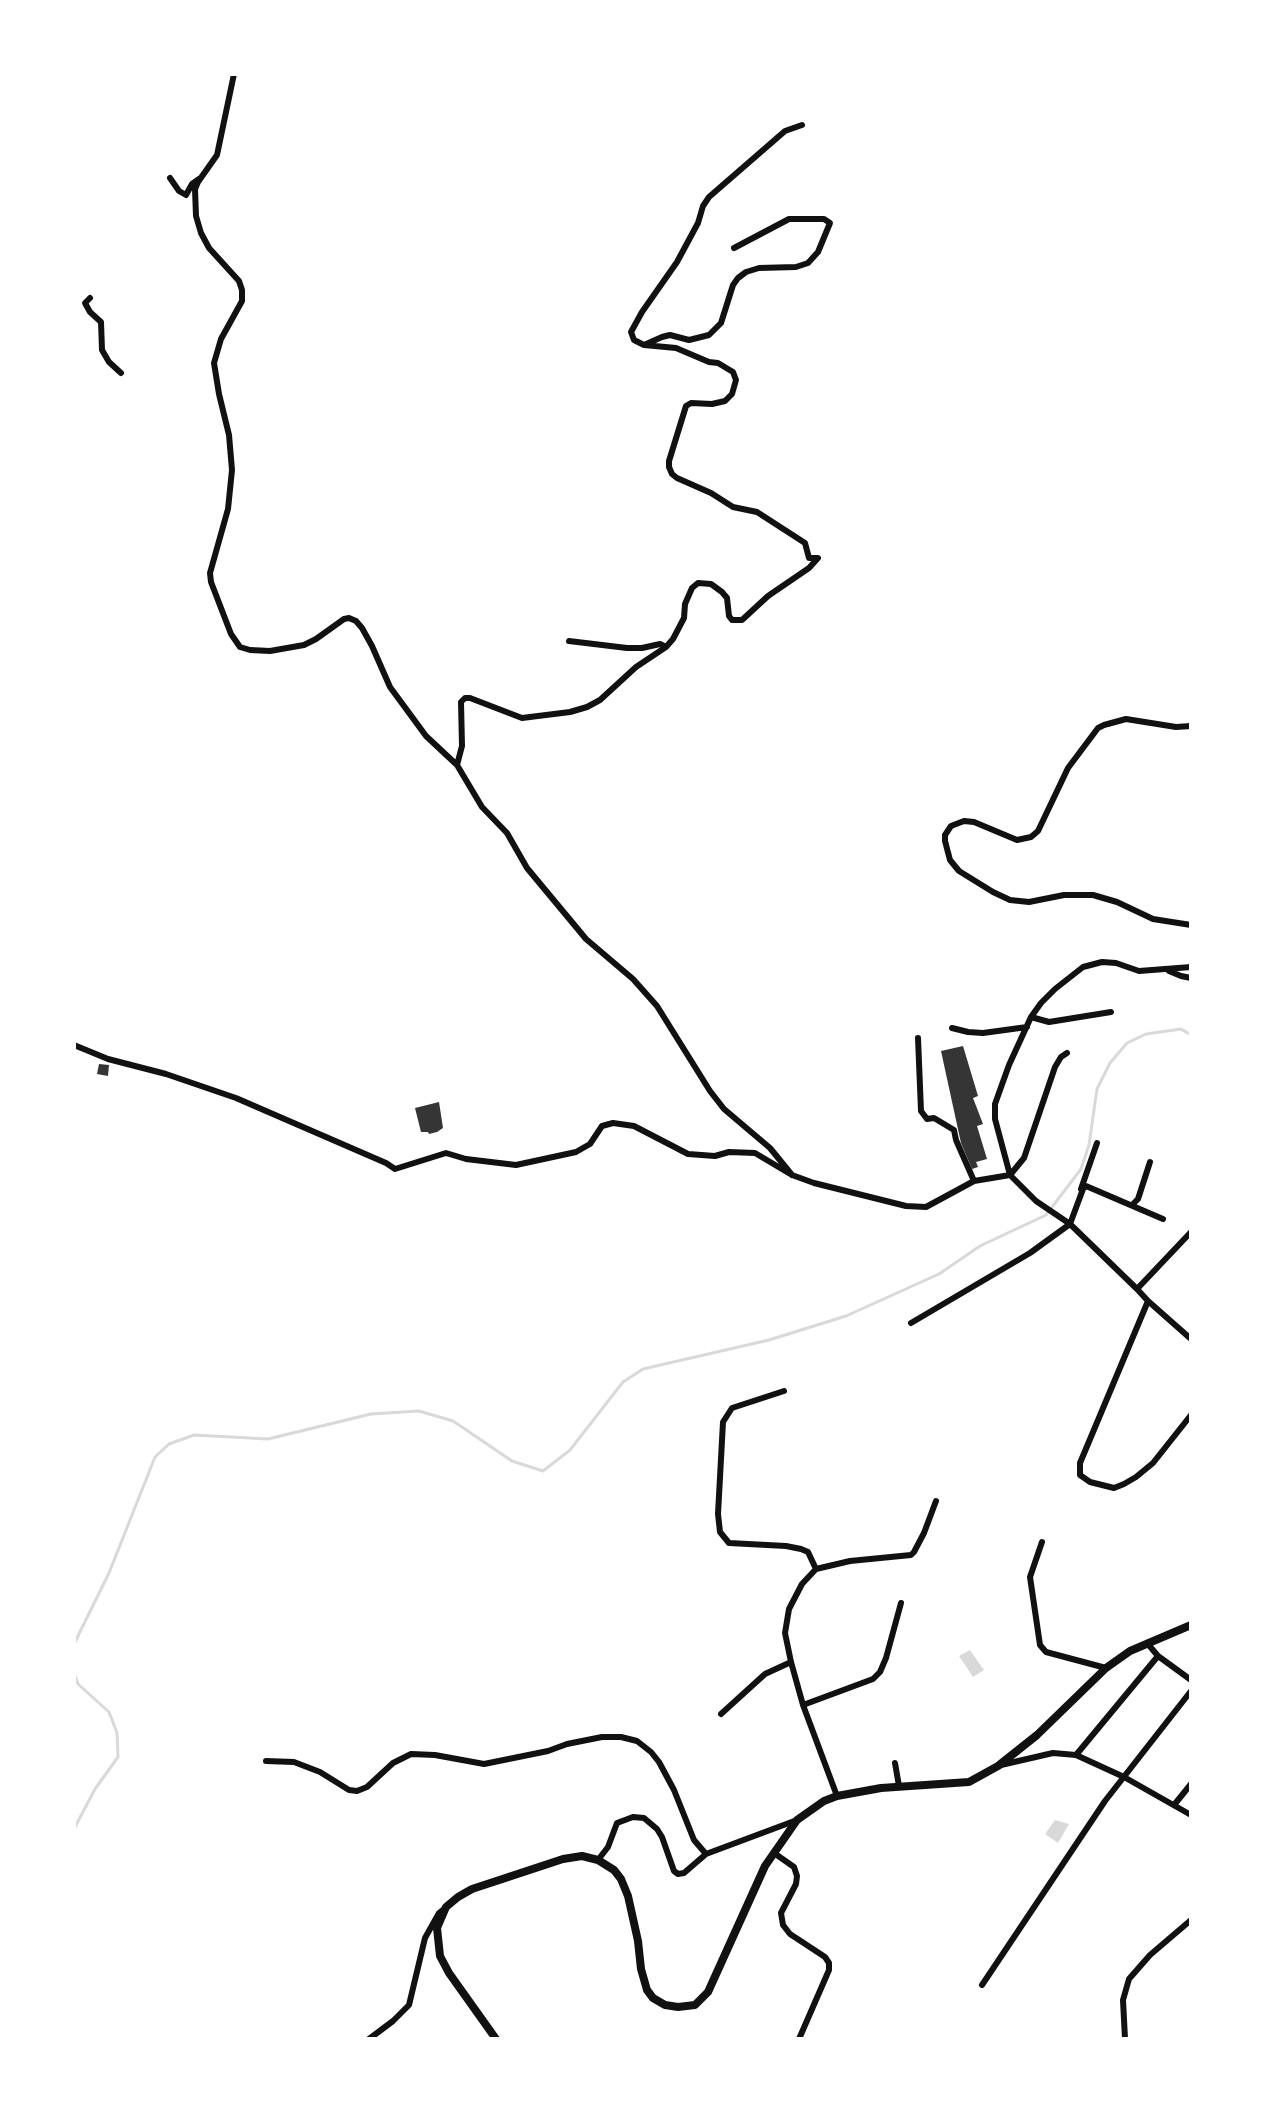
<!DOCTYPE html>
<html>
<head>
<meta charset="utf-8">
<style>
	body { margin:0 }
	#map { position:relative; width:1265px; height:2113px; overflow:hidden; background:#fff; font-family:"IBM Plex Sans",sans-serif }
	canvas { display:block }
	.frame { position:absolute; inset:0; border:76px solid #fff; pointer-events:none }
</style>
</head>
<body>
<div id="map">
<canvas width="1265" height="2113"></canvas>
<div class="frame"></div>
</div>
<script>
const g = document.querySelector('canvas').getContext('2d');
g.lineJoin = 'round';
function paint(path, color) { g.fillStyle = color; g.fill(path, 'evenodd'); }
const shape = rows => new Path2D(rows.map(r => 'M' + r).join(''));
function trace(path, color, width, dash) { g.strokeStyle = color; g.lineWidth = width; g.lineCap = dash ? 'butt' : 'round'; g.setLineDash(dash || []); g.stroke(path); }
const water = shape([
	[970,1650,984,1670,973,1677,959,1656],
	[1055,1820,1069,1824,1058,1843,1045,1834]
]);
const stream = shape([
	[74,1644,109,1573,155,1457,169,1444,194,1435,268,1439,371,1414,419,1411,453,1421,512,1461,543,1471,570,1450,623,1382,643,1369,769,1340,846,1316,939,1274,980,1246,1046,1215,1081,1169,1089,1145,1097,1089,1110,1063,1127,1043,1146,1034,1181,1029,1191,1035],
	[74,1673,78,1684,109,1712,117,1733,118,1757,95,1789,74,1829]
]);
const building = shape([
	[963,1046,978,1096,973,1098,983,1124,977,1126,987,1159,976,1162,978,1167,972,1169,961,1143,941,1051],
	[99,1064,109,1065,108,1076,97,1074],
	[439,1102,443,1128,437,1132,429,1134,428,1132,421,1132,415,1108]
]);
const minor = shape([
	[234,74,217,155,198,182,195,189,196,216,201,233,209,248,239,281,242,290,242,301,221,339,214,363,219,394,229,435,232,470,228,509,210,573,211,582,231,634,240,647,250,650,270,651,304,645,316,639,344,619,349,618,356,621,362,628,372,646,390,687,426,736,457,765,482,807,507,833,527,868,586,939,633,979,657,1006,710,1091,724,1109,770,1148,792,1175],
	[170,178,179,191,186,195,192,184,199,179],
	[90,298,85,303,90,312,101,322,102,350,109,362,121,373],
	[644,345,662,337,670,335,689,340,709,335,721,323,733,285,738,278,746,272,759,268,796,267,808,263,818,252,830,223,824,219,789,219,734,248],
	[569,641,627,648,642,648,660,644,666,647],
	[1191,726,1176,727,1126,719,1104,725,1098,728,1068,768,1038,831,1031,837,1017,840,974,822,964,821,951,826,945,835,945,841,950,860,959,871,993,892,1010,900,1029,902,1064,895,1093,895,1117,902,1153,919,1191,925],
	[457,765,462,746,461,702,465,698,470,698,522,718,570,712,587,707,600,700,636,667,666,647,673,639,684,618,685,604,692,588,698,583,711,584,722,592,727,598,729,616,732,620,742,620,768,596,809,568,818,558,809,558,805,543,757,512,733,507,711,493,677,478,672,474,669,467,669,461,686,406,691,403,712,404,725,401,732,394,736,380,733,372,718,363,709,362,676,348,644,345,634,340,631,332,642,312,677,262,698,223,703,206,709,197,785,131,802,125],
	[1191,967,1139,971,1116,963,1102,962,1083,967,1055,989,1041,1003,1031,1017,1009,1065,995,1104,995,1119,1010,1175,1036,1201,1070,1224,1137,1289,1148,1301,1191,1339],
	[1169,971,1181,976,1191,978],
	[1031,1017,1049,1022,1111,1012],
	[952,1028,968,1032,983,1033,1027,1027],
	[918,1038,921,1111,927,1119,934,1118,954,1130,956,1140,974,1181],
	[74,1045,108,1059,166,1074,236,1098,386,1163,395,1169,446,1153,466,1159,516,1165,576,1152,590,1144,602,1126,613,1123,634,1126,688,1154,715,1156,729,1152,755,1153,792,1175,814,1183,906,1206,926,1207,974,1181,1010,1175],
	[1010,1175,1024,1158,1055,1067,1061,1057,1067,1053],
	[1081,1189,1097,1143],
	[1132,1205,1138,1199,1150,1162],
	[1137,1289,1191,1232],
	[1148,1301,1080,1463,1080,1475,1090,1482,1114,1488,1124,1484,1136,1477,1153,1463,1191,1415],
	[911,1323,1030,1253,1070,1224,1083,1189,1086,1186,1163,1219],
	[784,1391,732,1408,723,1422,718,1514,720,1532,729,1543,786,1546,801,1549,808,1552,816,1569],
	[1042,1542,1030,1577,1040,1645,1046,1652,1106,1668],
	[816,1569,802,1584,789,1609,785,1633,791,1662,803,1705,837,1796],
	[816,1569,850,1561,911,1555,914,1552,924,1533,936,1501],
	[1147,1643,1158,1656,1191,1680],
	[803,1705,873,1679,880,1672,886,1658,901,1603],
	[721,1714,765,1674,791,1662],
	[1076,1755,1158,1656],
	[266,1761,294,1762,320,1772,349,1790,357,1791,367,1787,393,1763,411,1754,435,1755,484,1764,548,1751,567,1744,602,1737,621,1737,637,1741,651,1752,659,1762,674,1790,694,1840,706,1854],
	[895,1763,899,1786],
	[1001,1765,1053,1753,1076,1755,1124,1777,1191,1815],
	[1174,1805,1191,1784],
	[774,1853,794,1867,797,1876,796,1884,781,1913,783,1925,790,1934,825,1957,829,1963,829,1970,799,2039],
	[598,1860,608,1847,617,1823,633,1817,644,1818,657,1829,662,1837,674,1871,678,1874,684,1873,706,1854,797,1820],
	[982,1985,1105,1801,1191,1691],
	[369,2039,393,2021,409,2005,425,1938,439,1913,444,1909],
	[1125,2039,1123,2000,1129,1979,1150,1955,1191,1920]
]);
const secondary = shape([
	[496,2039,449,1973,440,1956,437,1928,446,1907,458,1897,472,1889,563,1859,582,1856,598,1860,614,1870,621,1879,628,1896,638,1941,641,1969,647,1990,653,1998,665,2005,678,2007,695,2005,708,1992,765,1866,797,1820,824,1801,837,1796,881,1788,969,1782,998,1766,1037,1735,1106,1668,1130,1651,1191,1625]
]);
paint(water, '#d9d9d9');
trace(stream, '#d9d9d9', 3);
paint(building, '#353535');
trace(minor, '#111', 6);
trace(secondary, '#111', 8);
</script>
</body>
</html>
